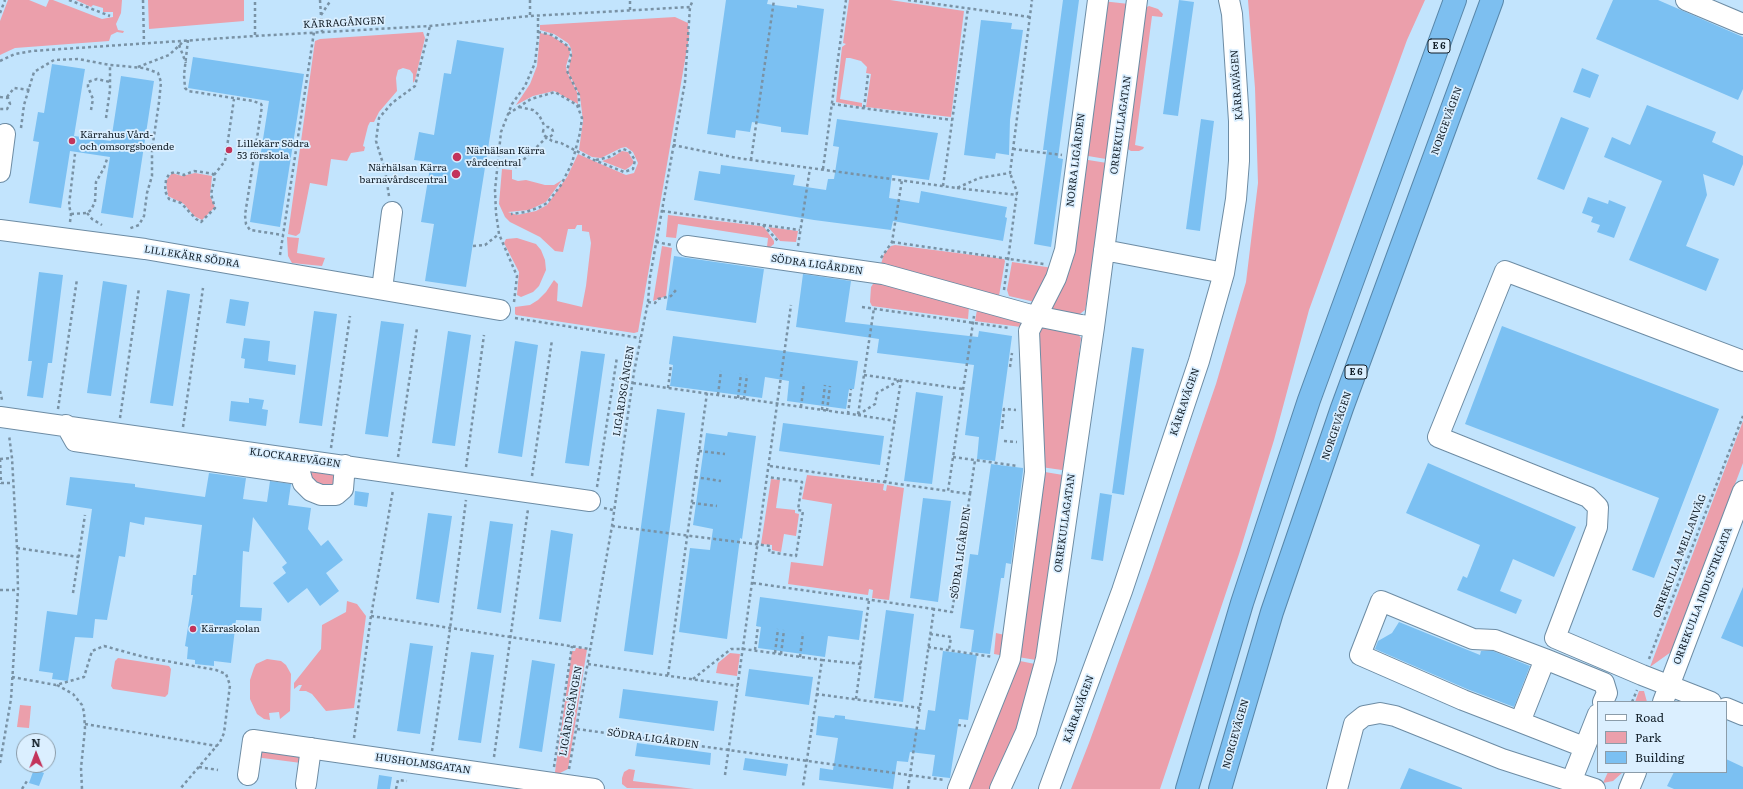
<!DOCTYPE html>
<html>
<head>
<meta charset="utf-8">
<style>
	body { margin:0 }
	#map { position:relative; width:1743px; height:789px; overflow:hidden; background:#c2e4fd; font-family:Literata,serif }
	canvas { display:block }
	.legend { position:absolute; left:1597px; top:701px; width:130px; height:72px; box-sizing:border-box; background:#dbefff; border:1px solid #8b9ca9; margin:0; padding:5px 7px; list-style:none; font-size:12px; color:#131f29 }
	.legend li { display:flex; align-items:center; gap:8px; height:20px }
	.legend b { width:20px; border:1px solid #8b9ca9 }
	.north { position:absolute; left:16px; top:733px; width:40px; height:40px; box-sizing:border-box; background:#dbefff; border:1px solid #8b9ca9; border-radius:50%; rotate:359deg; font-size:11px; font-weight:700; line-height:16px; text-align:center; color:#131f29 }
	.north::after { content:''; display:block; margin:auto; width:14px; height:18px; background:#c3345b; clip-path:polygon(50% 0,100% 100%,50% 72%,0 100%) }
</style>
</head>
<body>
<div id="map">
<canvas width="1743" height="789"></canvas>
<ul class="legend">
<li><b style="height:5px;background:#fff"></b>Road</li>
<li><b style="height:11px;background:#eb9fab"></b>Park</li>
<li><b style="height:11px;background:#7bc0f2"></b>Building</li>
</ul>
<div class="north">N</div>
</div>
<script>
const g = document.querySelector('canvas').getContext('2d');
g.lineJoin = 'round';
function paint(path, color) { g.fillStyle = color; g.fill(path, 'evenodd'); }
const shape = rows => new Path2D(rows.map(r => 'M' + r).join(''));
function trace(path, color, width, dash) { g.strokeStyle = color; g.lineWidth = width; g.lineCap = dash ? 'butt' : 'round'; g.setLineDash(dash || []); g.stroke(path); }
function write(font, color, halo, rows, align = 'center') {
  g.font = font + ' Literata,serif'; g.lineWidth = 3.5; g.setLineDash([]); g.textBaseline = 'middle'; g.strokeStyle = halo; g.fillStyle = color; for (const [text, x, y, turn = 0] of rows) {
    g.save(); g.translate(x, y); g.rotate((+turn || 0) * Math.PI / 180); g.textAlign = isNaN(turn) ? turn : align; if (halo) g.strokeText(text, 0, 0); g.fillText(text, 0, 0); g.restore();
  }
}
const green = shape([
	[8,0,29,0,46,7,49,0,53,0,102,19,113,17,113,12,103,12,103,8,93,5,91,7,76,0,122,0,121,13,116,24,118,30,124,31,123,33,117,32,111,35,109,41,15,48,0,55,0,21],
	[148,0,244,0,244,21,149,29],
	[849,0,890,0,964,11,951,117,866,107,871,74,866,73,867,67,861,61,850,58,846,58,840,99,862,103,862,107,836,102,842,47,846,44,843,43],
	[1248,0,1425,0,1407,40,1309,310,1274,440,1239,554,1160,789,1071,789,1089,743,1152,570,1216,384,1246,282,1258,183,1255,88],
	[1102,1,1129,4,1106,159,1082,155],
	[1149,6,1158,9,1163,14,1162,17,1152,16,1135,145,1144,147,1143,149,1139,151,1131,151,1126,148,1145,8],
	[675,17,688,23,689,37,638,332,634,333,516,315,515,314,515,307,530,305,538,300,546,292,554,280,558,284,557,301,582,307,586,286,591,243,589,232,582,231,582,225,577,225,575,229,568,229,563,252,555,251,540,237,510,222,505,217,499,204,502,169,512,170,512,179,518,181,526,180,545,185,554,185,562,180,546,202,529,210,508,212,517,215,536,211,547,205,567,177,578,154,626,175,634,173,638,163,633,152,626,147,621,148,601,158,592,157,579,150,583,121,580,96,568,72,572,54,571,48,568,43,554,34,540,30,540,25],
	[423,32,425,38,415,80,413,83,413,74,410,70,403,68,398,70,396,78,397,91,379,112,374,122,370,122,368,126,363,146,365,147,364,151,351,153,347,161,331,159,327,186,310,183,300,233,296,236,288,234,315,41,320,39],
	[540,33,550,35,569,47,570,53,566,66,567,72,577,92,578,104,554,91,533,96,516,105,530,84,537,66],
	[622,151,628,152,634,162,631,166,625,170,602,161,613,157],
	[1082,159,1107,163,1086,305,1085,310,1076,317,1050,312],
	[172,173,182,176,195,173,212,176,210,196,215,207,202,220,194,216,184,204,168,196,166,181],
	[668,215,760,226,764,227,774,241,774,244,769,248,767,247,768,238,678,224,676,238,666,237],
	[768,227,798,231,796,242,780,241],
	[287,237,299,238,297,253,325,258,322,266,292,263,288,256],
	[517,238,536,244,541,250,545,260,546,270,539,286,533,292,521,297,517,295,519,272,504,243,506,239],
	[895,245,1004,259,1005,261,999,296,881,264,884,254,891,246],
	[662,246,672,248,666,296,653,301],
	[1012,262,1053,268,1039,303,1009,296,1007,290],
	[875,281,969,307,968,319,872,306,870,302,871,287],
	[977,310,1024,322,1021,327,975,321],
	[1038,326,1078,334,1081,338,1068,444,1064,468,1062,470,1041,467],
	[1743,421,1743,463,1671,652,1650,667],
	[306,467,332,469,337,476,337,482,328,488,310,482],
	[1039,471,1063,475,1036,660,1012,656],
	[807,475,884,484,883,490,886,491,887,485,904,488,889,600,872,598,873,590,869,589,868,595,788,584,791,562,823,566,832,504,802,499],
	[771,479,780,480,776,508,795,510,795,513,799,514,796,536,784,534,781,552,772,550,772,545,761,544],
	[347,601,357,604,366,616,354,708,326,711,312,694,306,691,299,691,302,685,299,685,294,689,294,683,321,649,322,625,346,612],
	[996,633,1009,636,1005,656,994,654],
	[576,648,587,649,568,769,556,775,555,772,572,651,575,651],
	[730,653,740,654,737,676,716,673,718,663],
	[118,658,169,666,171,669,168,694,165,697,113,689,111,686,115,661],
	[267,659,281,661,286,665,291,674,290,711,280,719,279,712,269,713,270,720,264,719,257,714,250,699,250,680,254,668,256,664],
	[1015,660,1035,664,1024,706,1009,750,992,789,960,789],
	[1639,691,1644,691,1647,702,1635,702],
	[20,705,31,706,29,728,17,727],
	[256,750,295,754,300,759,301,763,255,757],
	[629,769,635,770,633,781,694,789,627,788,622,784,622,778,624,772],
	[1608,772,1623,772,1613,781,1603,783]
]);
const building = shape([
	[726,0,768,0,767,4,797,8,797,5,824,9,808,135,781,132,781,127,752,122,750,132,736,130,735,138,707,134],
	[1063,0,1079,0,1058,158,1063,159,1051,247,1034,244,1047,150,1043,150],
	[1179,0,1194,2,1178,116,1163,114],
	[1613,0,1658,0,1743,37,1743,89,1738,100,1596,39],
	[981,20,1012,23,1011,29,1023,30,1010,120,1009,155,996,153,995,159,964,155],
	[457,40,504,48,466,287,425,281,434,224,421,222,431,162,414,160,419,132,434,135,444,73,451,74],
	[193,57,304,74,280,227,250,222,269,101,188,88],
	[52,64,85,69,74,136,111,141,121,76,154,81,133,218,101,213,110,157,70,151,61,208,29,203,39,142,33,141,38,112,44,113],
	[1582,68,1599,75,1590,98,1573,92],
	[1647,105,1716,132,1712,142,1743,156,1743,164,1734,186,1703,174,1707,195,1686,246,1719,259,1706,291,1629,260,1662,181,1604,157,1612,137,1630,145],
	[1561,117,1589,128,1564,190,1537,179],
	[837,119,938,133,929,180,892,175,889,198,919,203,921,191,1007,207,1005,217,1007,218,1003,241,893,221,891,230,814,220,694,200,699,171,720,174,721,165,795,175,793,185,826,190,828,179,834,179,839,147,833,146],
	[1201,119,1214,121,1200,231,1186,229],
	[1588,197,1608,204,1609,200,1626,207,1614,238,1597,232,1600,225,1591,222,1593,217,1582,213],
	[674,256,764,269,756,323,666,310],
	[39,272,63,275,52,363,48,363,43,398,27,396,32,361,28,361],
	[803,274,851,281,845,322,978,337,979,331,1012,336,995,461,977,459,979,437,965,435,974,365,877,353,879,339,796,327],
	[103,281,127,285,111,396,87,393],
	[167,290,190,294,173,406,150,403],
	[230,299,249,302,245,326,226,323],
	[314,311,337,314,322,426,299,423],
	[381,321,404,324,388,437,365,434],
	[1502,326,1719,409,1654,578,1632,570,1659,498,1465,424],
	[448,331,471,335,455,446,432,443],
	[673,336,858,361,854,389,849,389,846,409,787,401,789,381,765,377,762,398,670,386,673,365,669,364],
	[244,338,270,341,268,361,296,365,295,375,244,368,245,359,241,358],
	[515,341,538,345,522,457,498,453],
	[1132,347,1144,349,1124,495,1112,493],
	[581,351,605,354,589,466,565,463],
	[916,392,943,396,932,484,904,481],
	[249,398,264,400,262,409,268,410,266,426,229,421,231,401,249,403],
	[657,409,685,413,653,655,624,651],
	[783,423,884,436,880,465,779,451],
	[728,432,756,436,742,539,740,538,727,639,679,632,690,548,710,550,713,529,693,525,706,433,727,436],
	[1428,463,1576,527,1554,577,1513,559,1500,591,1522,600,1516,614,1457,590,1463,576,1467,578,1480,545,1406,513],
	[991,464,1023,468,1023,471,1011,564,1006,563,1004,578,1001,578,990,654,971,652,974,630,960,628,970,554,978,555],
	[209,473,246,478,243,499,267,502,270,481,291,484,288,505,311,508,308,529,321,546,328,540,343,560,326,573,339,591,320,606,307,588,288,603,273,583,286,573,282,567,287,563,253,517,249,552,243,551,240,607,262,608,261,621,236,620,231,663,214,661,214,666,195,664,195,660,187,659,188,647,185,646,193,595,191,595,193,575,196,575,202,525,145,517,144,525,130,522,125,557,119,556,107,620,95,619,93,638,75,637,68,681,52,679,53,673,39,671,47,611,77,615,92,509,66,505,70,477,135,484,135,487,205,497],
	[355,491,369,493,367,507,354,505],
	[1100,493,1112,495,1103,561,1091,559],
	[923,498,951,501,938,602,910,598],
	[428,513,452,516,439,603,416,599],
	[490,521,513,524,501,613,477,609],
	[551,530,573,534,561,622,539,619],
	[1743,587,1743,647,1721,638],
	[760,597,863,611,859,640,828,636,825,657,758,648,761,627,756,626],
	[886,610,914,614,903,702,874,698],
	[1399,622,1480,655,1481,651,1493,651,1530,666,1514,707,1467,689,1375,649,1378,641,1392,633],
	[410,643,433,646,420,734,397,731],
	[943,651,977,655,968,720,959,719,950,778,932,776,935,755,910,752,908,762,897,761,893,789,819,780,820,768,833,770,838,738,816,735,818,716,834,718,835,715,845,716,845,719,925,730,928,710,935,711],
	[471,652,494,655,481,743,458,740],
	[532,660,555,664,542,752,519,748],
	[749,669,813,677,809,705,745,696],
	[623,689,718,701,714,731,619,718],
	[637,743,711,753,710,765,635,756],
	[745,758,788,764,786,776,743,770],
	[1726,759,1743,767,1743,789,1674,789,1667,786,1674,772,1726,772],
	[1409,768,1462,788,1462,789,1400,789],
	[34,769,44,773,39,786,29,783],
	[379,775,392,777,390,789,377,789]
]);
const path = shape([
	[69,0,110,16],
	[143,0,144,43],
	[320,0,322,32],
	[530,0,530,16],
	[908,0,1030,17],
	[630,10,630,0],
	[0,13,5,0],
	[321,15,331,0],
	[538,32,552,35,569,47,571,56,567,71,579,95,579,108],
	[255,35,255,0],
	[188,40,184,75,185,88,188,91,253,101,261,104,262,106,245,215,246,224,250,230,283,235],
	[179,45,186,63],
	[0,61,15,54,32,51,255,36,430,26,530,16,690,7],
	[138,67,169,55,184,41],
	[0,97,8,98,10,104,7,109,0,109],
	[7,97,14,88,30,90],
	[832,104,952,120],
	[519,107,533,110,539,115,545,127],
	[864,108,868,75],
	[91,110,93,99,88,87,88,82,97,79,110,82],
	[508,114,531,99,555,92,577,105,582,118,580,133,572,163,561,185,547,203,540,207,526,212,511,214],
	[106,118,110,90,110,65],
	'543 132a5 5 0 1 1 10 0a5 5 0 1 1-10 0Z',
	[21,128,24,105,34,72,54,60,78,59,110,65,144,68,158,73,161,82,159,102,152,150,152,176,147,193,144,216,139,225,128,229],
	[673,145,737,158,957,188,979,178,1010,173,1032,0],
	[1013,149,1062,155],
	[751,160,774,0],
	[497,163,516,167,547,137,552,141,561,143,594,160,624,172,633,169,635,160,629,151,623,149,609,157,596,160],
	[823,169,846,0],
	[194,171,208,173,213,174,215,177,211,194,215,208,201,222,196,219,181,203,169,199,165,191,166,180,169,174,175,172,184,175,194,171],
	[214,175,225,161,234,99],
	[943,186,968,8],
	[957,188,1017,195],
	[389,196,385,170,376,141,379,118,392,103,415,86,430,26],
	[662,211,800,230],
	[87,213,92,219,102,225],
	[71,214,87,213,91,210,95,202,96,182,104,168,107,159],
	[70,222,71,214,69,205,75,154],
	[763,225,779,242],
	[656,242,672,245],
	[892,242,1044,264],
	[473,246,485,245,499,234],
	[798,246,810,168],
	[280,255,314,32],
	[881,258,892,242,902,180],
	[1004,290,1017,192,1010,173],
	[514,302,517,276,499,234,496,213,495,190,501,132,512,104,525,86,535,63,538,38,538,16],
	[648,302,655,303,658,299,671,296,676,290],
	[862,307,1009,328],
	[515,318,640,338],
	[1010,367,1012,353],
	[864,375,963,389],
	[633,383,858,415,874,308],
	[668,388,671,365],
	[0,391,2,400],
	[718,395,721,371],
	[738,398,741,374],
	[744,399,747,375],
	[801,407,804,383],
	[58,409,77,279],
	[822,410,825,385],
	[827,411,830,386],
	[848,414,851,389],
	[858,415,875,404,877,393,900,380],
	[858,415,895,421],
	[120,418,139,288],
	[183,427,203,288],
	[1002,429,1004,409,1016,410],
	[1004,441,1017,442],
	[331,448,350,316],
	[699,451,725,454],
	[398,457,417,328],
	[953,457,1018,466],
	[0,459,1,483,13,483],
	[0,459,12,458],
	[770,466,948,491],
	[466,467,484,335],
	[532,476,552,340],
	[695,477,721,481],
	[885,483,901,380],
	[597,487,617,357],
	[970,494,975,460],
	[692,503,717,506],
	[604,508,613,510],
	[612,526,770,546,769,552,796,556,803,511,798,510,802,482,768,477],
	[17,548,79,557],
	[753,583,934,609],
	[0,590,18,590],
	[73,593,85,515],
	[371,616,590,649],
	[930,634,951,637,949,650],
	[928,647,993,657],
	[755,650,758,626],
	[775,653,778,629],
	[781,654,784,630],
	[800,657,803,633],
	[1649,659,1743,416],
	[822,660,861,664],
	[588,664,738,686],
	[668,675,707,393],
	[12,677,56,685,84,677,92,651,104,646,144,657,216,670,226,674,230,685,224,733,220,742,180,789],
	[693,679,731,649,744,649,822,660,803,786],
	[57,685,73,694,82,705,84,712,85,729,81,768,82,789],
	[816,694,920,708],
	[856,699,869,600],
	[1632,702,1637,690],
	[85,724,217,746],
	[958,725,966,726],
	[577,729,945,780],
	[354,738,371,616,393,490],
	[432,751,450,629,466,500],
	[494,757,528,509],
	[0,763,11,699,18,590,17,548,12,458,9,435],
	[199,767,218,770],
	[554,767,572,646],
	[569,769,612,526,634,372,648,302,650,277,685,82,690,7,693,0],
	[725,775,791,305],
	[22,789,27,781],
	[396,789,398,780,407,781],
	[908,789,934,609,952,612,970,494,948,491,974,316]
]);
const minor = shape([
	[1686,0,1743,24],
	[0,172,5,134],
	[0,230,145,249,500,310],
	[687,246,883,274,1031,315,1081,325,1094,327],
	[1104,250,1224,273],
	[382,289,392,212],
	[0,417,590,501],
	[66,425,75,441,299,474],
	[297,462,303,483,311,491,321,495,336,495,343,489,345,465],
	[1663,702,1743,491],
	[1711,702,1642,675,1555,638,1597,527,1598,507,1588,497,1438,437,1505,271,1743,361],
	[1726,708,1743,715],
	[1520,722,1463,700,1360,655,1381,601,1473,639,1495,640,1545,659],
	[1584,747,1520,722,1545,659,1604,683,1607,693,1603,702],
	[248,775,253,740,594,789],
	[1571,782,1598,714],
	[306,784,311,748],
	[958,789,1010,659,1035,472,1029,331,1056,278,1065,250,1098,0],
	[1000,789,1026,732,1046,659,1094,327,1137,0],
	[1049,789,1122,591,1199,361,1224,273,1236,199,1239,161,1239,121,1232,14,1229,0],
	[1337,789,1354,724,1364,716,1380,713,1395,716,1502,759,1595,789],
	[1629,789,1636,772]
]);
const highway = shape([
	[1187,789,1242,603,1309,400,1455,0],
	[1220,789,1272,612,1342,408,1492,0]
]);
const markers = [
	[72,141,4,"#c3345b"],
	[229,150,4,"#c3345b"],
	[457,157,5,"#c3345b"],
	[456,174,5,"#c3345b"],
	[193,629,4,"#c3345b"]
];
const shields = [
	[1439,46,22],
	[1356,372,22]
];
const shieldNames = [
	["E 6",1439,46],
	["E 6",1356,372]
];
const streetNames = [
	["KÄRRAGÅNGEN",344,23,-3],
	["KÄRRAVÄGEN",1237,85,-94],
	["NORGEVÄGEN",1447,121,-70],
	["ORREKULLAGATAN",1121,125,-82],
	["NORRA LIGÅRDEN",1076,160,-83],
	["LILLEKÄRR SÖDRA",192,257,9],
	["SÖDRA LIGÅRDEN",817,265,8],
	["LIGÅRDSGÅNGEN",624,391,-81],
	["KÄRRAVÄGEN",1185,402,-71],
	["NORGEVÄGEN",1337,426,-71],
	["KLOCKAREVÄGEN",295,458,8],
	["ORREKULLAGATAN",1065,523,-82],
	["SÖDRA LIGÅRDEN",961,553,-82],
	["ORREKULLA MELLANVÄG",1680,556,-69],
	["ORREKULLA INDUSTRIGATA",1703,596,-69],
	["KÄRRAVÄGEN",1079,709,-70],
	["LIGÅRDSGÅNGEN",571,711,-80],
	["NORGEVÄGEN",1236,734,-74],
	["SÖDRA LIGÅRDEN",653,739,8],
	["HUSHOLMSGATAN",423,764,8]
];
const poiNames = [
	["Kärrahus Vård-",80,135],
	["och omsorgsboende",80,147],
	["Lillekärr Södra",237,144],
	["53 förskola",237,156],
	["Närhälsan Kärra",466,151],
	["vårdcentral",466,163],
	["Närhälsan Kärra",447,168,"right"],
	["barnavårdscentral",447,180,"right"],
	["Kärraskolan",201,629]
];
paint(green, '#eb9fab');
paint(building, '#7bc0f2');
trace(minor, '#6d8ca4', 22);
trace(highway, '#5887aa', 24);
trace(path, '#7992a5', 2.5, [3, 3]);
trace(minor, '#fff', 20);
trace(highway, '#7dbff0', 22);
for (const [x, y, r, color] of markers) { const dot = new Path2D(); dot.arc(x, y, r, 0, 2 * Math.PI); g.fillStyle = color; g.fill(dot); trace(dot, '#dbefff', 1.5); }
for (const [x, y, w] of shields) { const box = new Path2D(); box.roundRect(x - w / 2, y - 7, w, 14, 3); g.fillStyle = '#dbefff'; g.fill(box); trace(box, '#131f29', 1); }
write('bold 9px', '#131f29', null, shieldNames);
write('10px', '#131f29', '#dbefff', streetNames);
write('10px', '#131f29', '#dbefff', poiNames, 'left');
</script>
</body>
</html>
